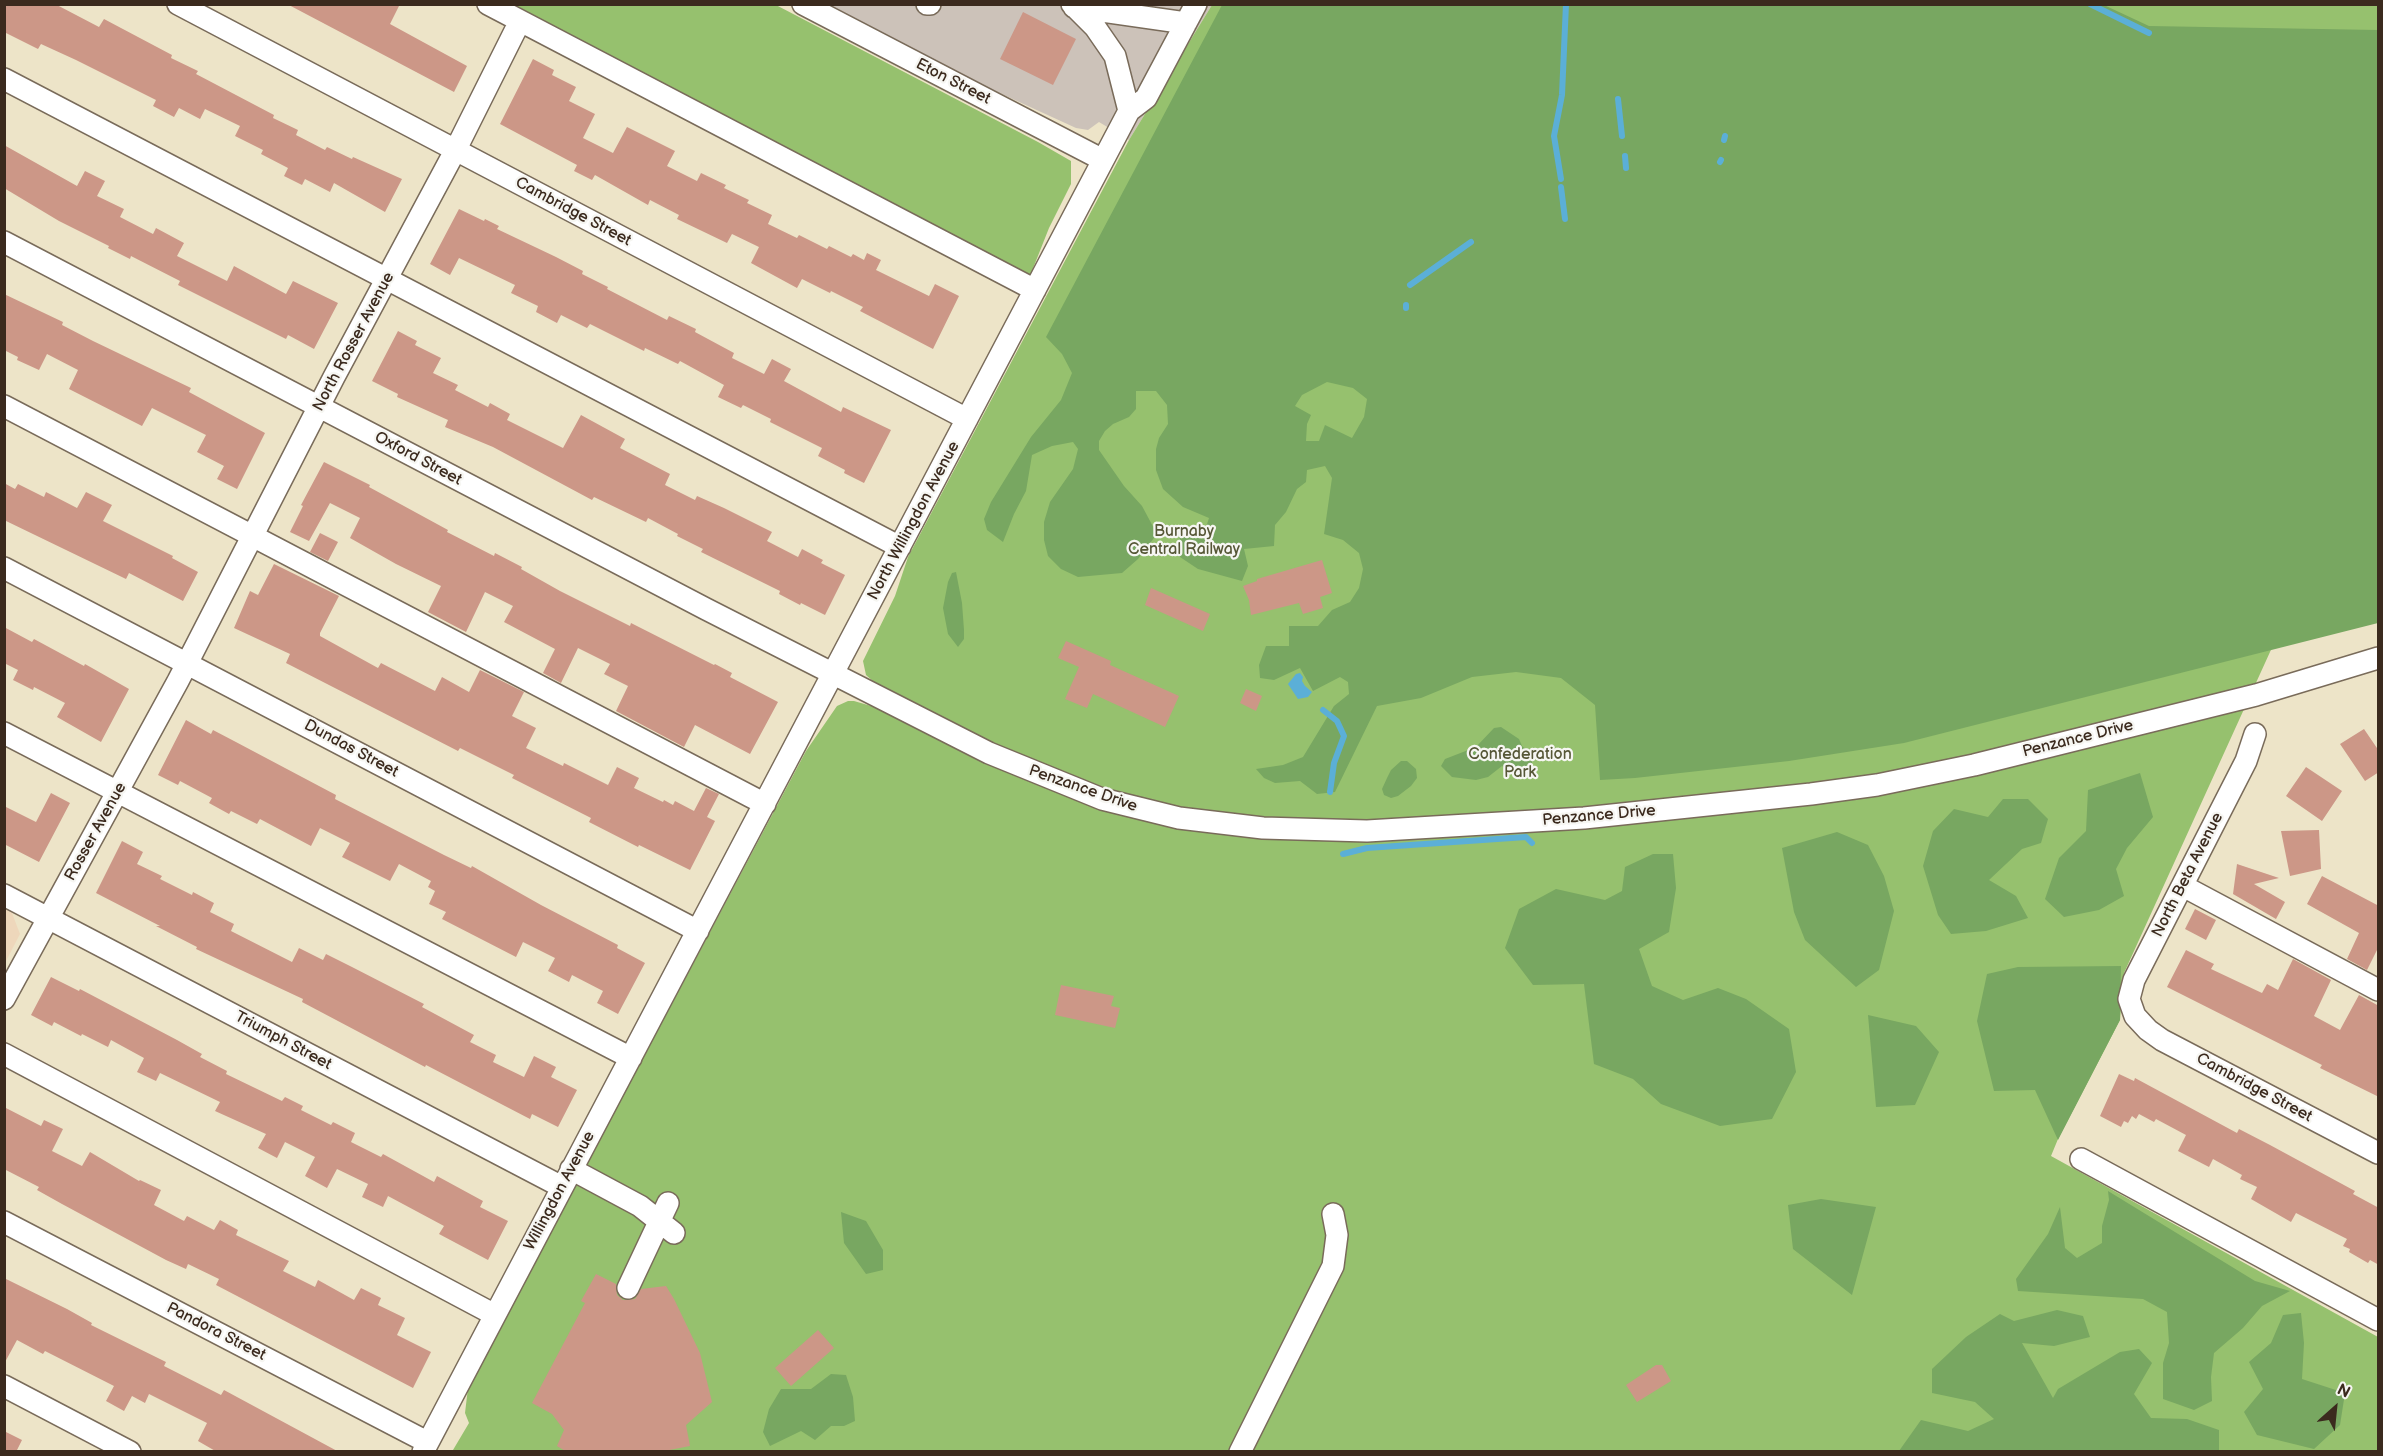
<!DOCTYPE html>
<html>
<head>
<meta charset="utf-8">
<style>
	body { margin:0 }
	#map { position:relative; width:2383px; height:1456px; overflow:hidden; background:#ede4c8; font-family:"Balsamiq Sans",sans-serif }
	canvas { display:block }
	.frame { position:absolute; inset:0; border:6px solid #3b2a1e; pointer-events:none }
	.north { position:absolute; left:2305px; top:1378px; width:60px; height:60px; -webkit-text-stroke:4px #f6f6f2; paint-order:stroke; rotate:27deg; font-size:16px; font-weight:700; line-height:24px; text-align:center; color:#3b2a1e }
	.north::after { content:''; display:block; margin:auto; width:21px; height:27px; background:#3b2a1e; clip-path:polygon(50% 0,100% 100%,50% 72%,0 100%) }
</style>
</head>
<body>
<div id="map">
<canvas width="2383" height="1456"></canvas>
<div class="frame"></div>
<div class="north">N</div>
</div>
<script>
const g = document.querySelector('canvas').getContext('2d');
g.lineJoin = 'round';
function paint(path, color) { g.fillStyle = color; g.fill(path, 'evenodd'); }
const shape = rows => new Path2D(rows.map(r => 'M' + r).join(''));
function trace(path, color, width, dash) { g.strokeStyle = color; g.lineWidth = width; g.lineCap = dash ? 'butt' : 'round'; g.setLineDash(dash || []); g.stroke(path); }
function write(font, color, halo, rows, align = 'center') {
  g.font = font + ' "Balsamiq Sans",sans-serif'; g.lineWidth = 4.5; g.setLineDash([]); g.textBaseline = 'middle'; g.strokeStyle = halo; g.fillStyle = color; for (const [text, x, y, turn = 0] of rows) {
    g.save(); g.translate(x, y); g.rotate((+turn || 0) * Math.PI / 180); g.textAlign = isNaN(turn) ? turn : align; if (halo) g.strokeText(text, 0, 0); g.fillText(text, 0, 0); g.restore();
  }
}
const built = shape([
	[5,909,12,913,20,934,5,963]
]);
const industrial = shape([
	[828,5,1212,5,1129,140,1099,122,1088,130,1076,128,993,90]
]);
const green = shape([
	[488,5,776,5,1038,142,1071,161,1071,184,1049,228,1026,286],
	[1212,5,2378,5,2378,559,2275,641,2124,973,2120,1020,2058,1139,2051,1156,2378,1337,2378,1451,439,1452,453,1450,469,1423,465,1413,468,1388,806,751,837,706,848,701,854,701,878,708,875,683,866,675,863,661,895,596,908,557,1129,140]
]);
const forest = shape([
	[2104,5,2149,26,2378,30,2378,623,1904,743,1789,761,1635,778,1600,780,1595,705,1561,678,1516,672,1472,677,1421,698,1377,706,1335,792,1317,794,1300,781,1275,783,1264,778,1256,769,1283,765,1303,757,1334,706,1349,694,1348,682,1340,677,1313,691,1300,668,1274,680,1260,678,1259,665,1266,646,1289,646,1289,626,1318,626,1332,610,1350,602,1359,588,1363,569,1359,553,1343,540,1324,534,1332,478,1325,466,1307,470,1306,482,1297,489,1286,512,1275,525,1274,546,1244,549,1248,566,1242,581,1198,569,1177,555,1181,541,1176,532,1178,528,1202,539,1209,518,1183,507,1163,489,1156,470,1156,449,1159,438,1168,424,1167,405,1156,391,1136,391,1136,409,1129,417,1113,424,1105,431,1099,441,1099,450,1124,486,1142,506,1157,534,1138,559,1122,573,1078,577,1061,569,1048,556,1044,540,1044,522,1050,502,1073,469,1078,449,1073,442,1052,446,1032,455,1026,491,1014,514,1003,542,987,530,984,519,991,502,1031,437,1061,400,1072,373,1062,354,1046,337,1222,5],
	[1327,382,1353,388,1367,399,1364,417,1352,438,1325,425,1319,441,1306,441,1307,424,1311,415,1295,406,1302,395],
	[956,572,962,603,964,630,964,639,958,647,948,634,943,608,948,582,952,573],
	[1501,727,1519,739,1522,746,1532,755,1532,767,1523,779,1502,766,1488,777,1476,780,1452,777,1441,766,1445,759,1476,747,1494,728],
	[1401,761,1407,761,1416,769,1417,778,1411,786,1398,796,1391,798,1384,795,1382,789,1387,778,1391,770],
	[2140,773,2153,817,2127,848,2116,869,2124,896,2099,910,2064,917,2045,899,2059,858,2086,831,2088,790],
	[2003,799,2028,799,2048,819,2041,843,2022,849,1989,880,2016,896,2028,918,1986,931,1951,934,1938,915,1923,866,1933,831,1954,809,1988,817],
	[1837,832,1868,845,1884,876,1894,911,1879,970,1856,987,1805,940,1794,912,1782,848],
	[1653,854,1673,854,1676,888,1669,932,1639,949,1652,986,1683,1000,1718,988,1746,999,1789,1029,1796,1072,1772,1119,1720,1126,1661,1104,1633,1079,1594,1064,1584,984,1533,985,1505,948,1519,909,1556,889,1605,900,1622,891,1625,867],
	[2121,966,2120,1020,2058,1140,2035,1090,1994,1091,1977,1021,1987,974,2018,967],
	[1868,1015,1916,1026,1939,1052,1915,1105,1876,1107],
	[2108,1191,2255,1281,2290,1291,2262,1306,2243,1328,2214,1353,2211,1377,2212,1401,2194,1410,2163,1399,2163,1363,2169,1343,2167,1312,2143,1299,2018,1291,2016,1279,2048,1234,2060,1207,2065,1248,2077,1258,2102,1243,2102,1226,2109,1200],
	[1821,1199,1876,1207,1852,1295,1793,1249,1788,1205],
	[841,1212,866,1221,883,1250,883,1270,866,1274,844,1243],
	[2057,1310,2083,1316,2090,1337,2054,1346,2022,1343,2053,1398,2058,1389,2120,1352,2139,1349,2152,1363,2134,1394,2151,1418,2187,1419,2219,1430,2219,1451,1899,1451,1921,1420,1968,1431,1994,1419,1975,1402,1932,1393,1932,1369,1966,1337,2000,1314,2014,1321],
	[2301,1313,2304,1343,2302,1379,2345,1393,2340,1425,2314,1449,2257,1435,2244,1412,2263,1389,2249,1362,2271,1343,2283,1315],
	[831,1374,846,1375,853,1397,855,1421,844,1426,831,1426,815,1440,801,1431,770,1446,763,1432,769,1409,781,1389,811,1389]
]);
const water = shape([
	[1300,673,1303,677,1302,681,1305,686,1312,692,1308,697,1298,699,1288,684,1296,674]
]);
const stream = shape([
	[2090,4,2149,33],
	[1618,99,1622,136],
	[1724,140,1725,136],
	[1625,156,1626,168],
	[1720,162,1721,160],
	[1561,179,1554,136,1562,95,1566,4],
	[1561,187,1565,219],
	[1410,285,1471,242],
	[1406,308,1406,305],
	[1323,710,1337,721,1344,736,1334,763,1330,792],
	[1343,854,1367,848,1526,837,1532,843]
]);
const building = shape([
	[4,4,55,4,99,27,104,19,172,55,171,58,198,71,196,74,274,115,273,118,298,130,296,135,325,150,327,147,352,159,353,157,402,179,385,212,334,183,330,192,305,179,302,185,284,176,288,168,261,154,263,150,235,136,240,126,205,109,200,119,179,108,174,117,153,106,156,100,76,60,41,44,38,49,4,32],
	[287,4,400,4,390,24,467,66,454,92],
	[1023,12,1076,39,1053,85,1000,59],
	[533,59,554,70,552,75,576,87,569,101,595,114,583,138,613,153,627,127,675,151,667,166,697,181,701,173,726,185,724,188,749,200,747,203,772,215,768,224,797,238,799,235,827,249,829,246,851,257,853,254,864,260,867,253,881,260,876,270,929,296,935,284,959,296,933,349,860,311,863,307,831,291,830,293,802,279,797,288,751,263,759,247,732,234,727,243,677,219,679,215,650,200,648,205,595,175,592,180,574,171,577,165,500,124],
	[4,145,77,186,85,171,105,181,97,196,124,209,120,217,153,234,156,228,184,243,177,256,227,281,234,266,286,294,293,281,338,303,314,349,288,335,286,339,178,285,180,281,131,256,130,259,108,248,109,246,59,221,4,188],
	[459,209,484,221,485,219,499,226,497,229,556,257,583,271,582,274,608,287,607,289,667,320,669,316,696,329,695,332,734,353,732,358,764,374,772,359,791,369,784,381,841,412,843,407,891,430,864,483,844,473,845,470,818,456,822,448,770,422,771,419,743,405,741,408,718,397,724,385,680,361,678,364,645,348,644,351,590,324,587,328,561,315,557,323,536,312,538,306,511,293,515,285,459,258,450,275,430,264],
	[4,294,63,322,62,325,93,341,191,388,189,392,265,433,237,489,217,479,224,466,197,452,206,435,152,408,142,426,69,389,78,370,47,354,39,370,17,360,18,357,4,350],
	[398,331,417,341,415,345,441,358,433,373,458,385,455,390,488,407,490,403,510,414,507,420,563,448,581,415,625,439,620,448,670,474,665,485,695,500,697,496,724,508,772,532,767,541,798,557,802,549,823,560,821,563,845,575,825,615,801,603,800,605,779,594,780,591,701,552,703,549,677,536,678,534,648,518,646,522,594,497,592,500,493,447,445,427,448,420,397,397,398,394,372,381],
	[324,462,370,485,369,487,448,530,447,532,494,556,495,553,522,567,521,569,560,591,630,626,631,623,714,665,715,664,732,673,730,677,778,702,750,754,695,725,684,747,616,711,628,686,604,674,610,664,578,648,561,683,543,673,555,649,504,622,513,606,485,592,466,632,428,612,441,586,396,564,350,538,360,518,330,503,309,541,290,532,303,506,301,505],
	[4,483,15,489,18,484,44,497,46,492,77,508,86,492,112,505,103,521,173,556,172,558,198,572,183,601,129,573,126,579,4,520],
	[320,533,338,542,328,561,310,552],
	[1322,560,1332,593,1320,597,1323,608,1303,614,1299,603,1251,615,1249,600,1243,586,1257,581,1257,579],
	[274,564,339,596,320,633,320,636,378,668,381,663,435,691,442,677,469,692,480,670,524,692,512,716,536,728,526,748,563,766,564,763,608,785,617,767,639,778,634,788,663,802,664,800,673,805,675,801,694,811,706,788,719,794,707,817,715,821,690,870,639,845,638,847,589,822,591,818,512,778,514,775,460,748,458,751,286,663,290,654,234,628,250,591,258,595],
	[1151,588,1210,614,1203,631,1145,605],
	[4,627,32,642,34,639,84,666,85,664,129,689,101,742,57,717,65,703,34,687,33,690,13,680,18,670,4,663],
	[1066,641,1111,661,1110,665,1179,696,1165,727,1093,694,1087,708,1065,699,1079,667,1058,658],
	[1246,689,1262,696,1256,711,1240,703],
	[186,720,211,734,213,730,234,741,336,795,335,799,444,855,471,868,472,866,541,905,618,945,617,948,645,963,618,1014,597,1003,603,991,572,975,569,982,548,971,555,958,523,942,516,957,442,919,446,912,429,904,435,891,428,887,431,881,399,864,390,881,342,857,350,843,320,828,311,846,260,819,257,824,231,811,229,814,209,803,212,798,180,781,178,785,158,775],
	[2364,729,2379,751,2379,772,2365,781,2340,744],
	[2306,767,2342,791,2322,821,2286,796],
	[51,793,70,803,39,862,4,844,4,806,36,822],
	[2319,830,2321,869,2290,876,2281,831],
	[122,841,143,852,137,864,162,876,160,879,192,895,193,892,214,903,210,912,234,924,231,931,292,962,299,948,323,960,326,954,352,967,424,1004,422,1007,474,1035,470,1042,496,1055,493,1062,524,1077,534,1056,556,1067,551,1077,577,1090,558,1127,532,1114,530,1119,451,1078,426,1065,425,1067,302,1002,303,999,196,949,197,947,156,926,160,926,96,893],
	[2237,864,2279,878,2254,884,2285,902,2276,919,2233,894],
	[2322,876,2379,906,2379,946,2367,970,2347,959,2359,933,2307,904],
	[2195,909,2216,920,2206,940,2185,929],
	[2186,950,2214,964,2211,969,2262,993,2267,984,2278,990,2293,959,2331,980,2314,1016,2340,1030,2359,995,2379,1006,2379,1097,2320,1068,2322,1065,2167,987],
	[51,977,79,991,80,989,177,1040,202,1054,200,1057,227,1071,226,1074,282,1101,285,1097,303,1106,301,1110,331,1125,333,1122,355,1133,351,1142,381,1157,383,1154,434,1182,437,1176,483,1201,480,1207,508,1221,488,1260,439,1234,444,1226,388,1196,383,1207,362,1197,368,1184,337,1169,327,1188,305,1176,315,1157,285,1142,277,1158,258,1148,266,1134,215,1111,220,1102,160,1073,156,1081,137,1072,144,1058,111,1040,108,1047,82,1034,81,1036,54,1022,52,1026,31,1015],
	[1061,985,1114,996,1111,1006,1120,1008,1115,1028,1055,1015],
	[2119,1074,2134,1081,2135,1078,2237,1133,2239,1129,2270,1145,2355,1191,2353,1194,2379,1208,2379,1265,2370,1260,2368,1263,2349,1252,2350,1249,2343,1246,2347,1239,2296,1213,2291,1222,2251,1199,2257,1187,2240,1179,2242,1175,2213,1159,2209,1167,2178,1151,2186,1135,2156,1119,2154,1122,2139,1114,2136,1119,2132,1116,2128,1123,2124,1121,2121,1127,2100,1116],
	[4,1107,41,1126,44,1120,63,1129,52,1151,82,1166,90,1152,139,1181,140,1180,161,1190,154,1205,184,1221,187,1216,214,1230,220,1220,238,1230,236,1235,289,1261,283,1271,315,1287,318,1280,354,1300,361,1288,381,1298,378,1305,405,1318,397,1335,431,1352,413,1388,216,1285,219,1279,188,1264,186,1269,166,1260,62,1204,37,1190,39,1187,4,1169],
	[596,1274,616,1284,617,1295,623,1300,635,1299,641,1289,666,1286,674,1299,700,1353,712,1402,686,1425,690,1446,659,1452,567,1452,557,1446,564,1430,552,1414,532,1403,585,1303,581,1301],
	[4,1278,67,1309,92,1323,91,1325,166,1362,164,1366,221,1395,224,1390,339,1452,217,1452,198,1441,207,1423,149,1394,145,1403,132,1396,124,1411,106,1401,114,1386,45,1351,43,1354,17,1340,4,1364],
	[818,1330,834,1348,791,1386,775,1368],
	[1656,1365,1662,1365,1671,1381,1637,1402,1626,1385],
	[4,1431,22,1440,16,1452,4,1452]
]);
const minor = shape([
	[178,4,967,419],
	[488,4,1035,290],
	[803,4,1103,160],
	[927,4,930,4],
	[1072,4,1095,27,1115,56,1129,111],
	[1074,7,1186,23],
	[4,79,900,547],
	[4,242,706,609,989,753,1102,799,1179,818,1263,828,1367,831,1584,818,1811,794,1877,785,1974,765,2256,695,2378,658],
	[4,406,765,804],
	[4,568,698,931],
	[4,733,631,1058],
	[2255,734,2246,761,2134,980,2129,999,2135,1016,2148,1030,2162,1040,2378,1153],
	[2183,886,2378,990],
	[4,895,562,1187],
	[4,999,178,681,334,377,455,151,520,21],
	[4,1054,495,1315],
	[2081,1159,2378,1320],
	[571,1169,640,1206,674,1233],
	[4,1222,427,1442],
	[628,1288,668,1203],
	[4,1386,130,1452],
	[423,1452,1129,111,1146,98,1196,4],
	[1240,1452,1333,1266,1337,1235,1333,1214]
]);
const streetNames = [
	["Eton Street",953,82,27],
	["Cambridge Street",573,212,28],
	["North Rosser Avenue",354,342,-62],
	["Oxford Street",418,459,28],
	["North Willingdon Avenue",914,521,-62],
	["Penzance Drive",2078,739,-14],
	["Dundas Street",351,749,28],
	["Penzance Drive",1083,789,19],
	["Penzance Drive",1599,816,-5],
	["Rosser Avenue",96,832,-61],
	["North Beta Avenue",2188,875,-63],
	["Triumph Street",283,1041,28],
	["Cambridge Street",2254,1088,28],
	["Willingdon Avenue",560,1191,-62],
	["Pandora Street",216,1332,27]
];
const parkNames = [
	["Burnaby",1184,532],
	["Central Railway",1184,550],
	["Confederation",1520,755],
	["Park",1520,773]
];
paint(built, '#eed7bb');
paint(industrial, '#ccc2b9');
paint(green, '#96c16e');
paint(forest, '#78a761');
paint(water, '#5bafd7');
trace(stream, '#5bafd7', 6);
paint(building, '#cc9787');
trace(minor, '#796b5a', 24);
trace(minor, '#fff', 21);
write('16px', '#3b2a1e', '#f6f6f2', streetNames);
write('16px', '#565736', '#f6f6f2', parkNames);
</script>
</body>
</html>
